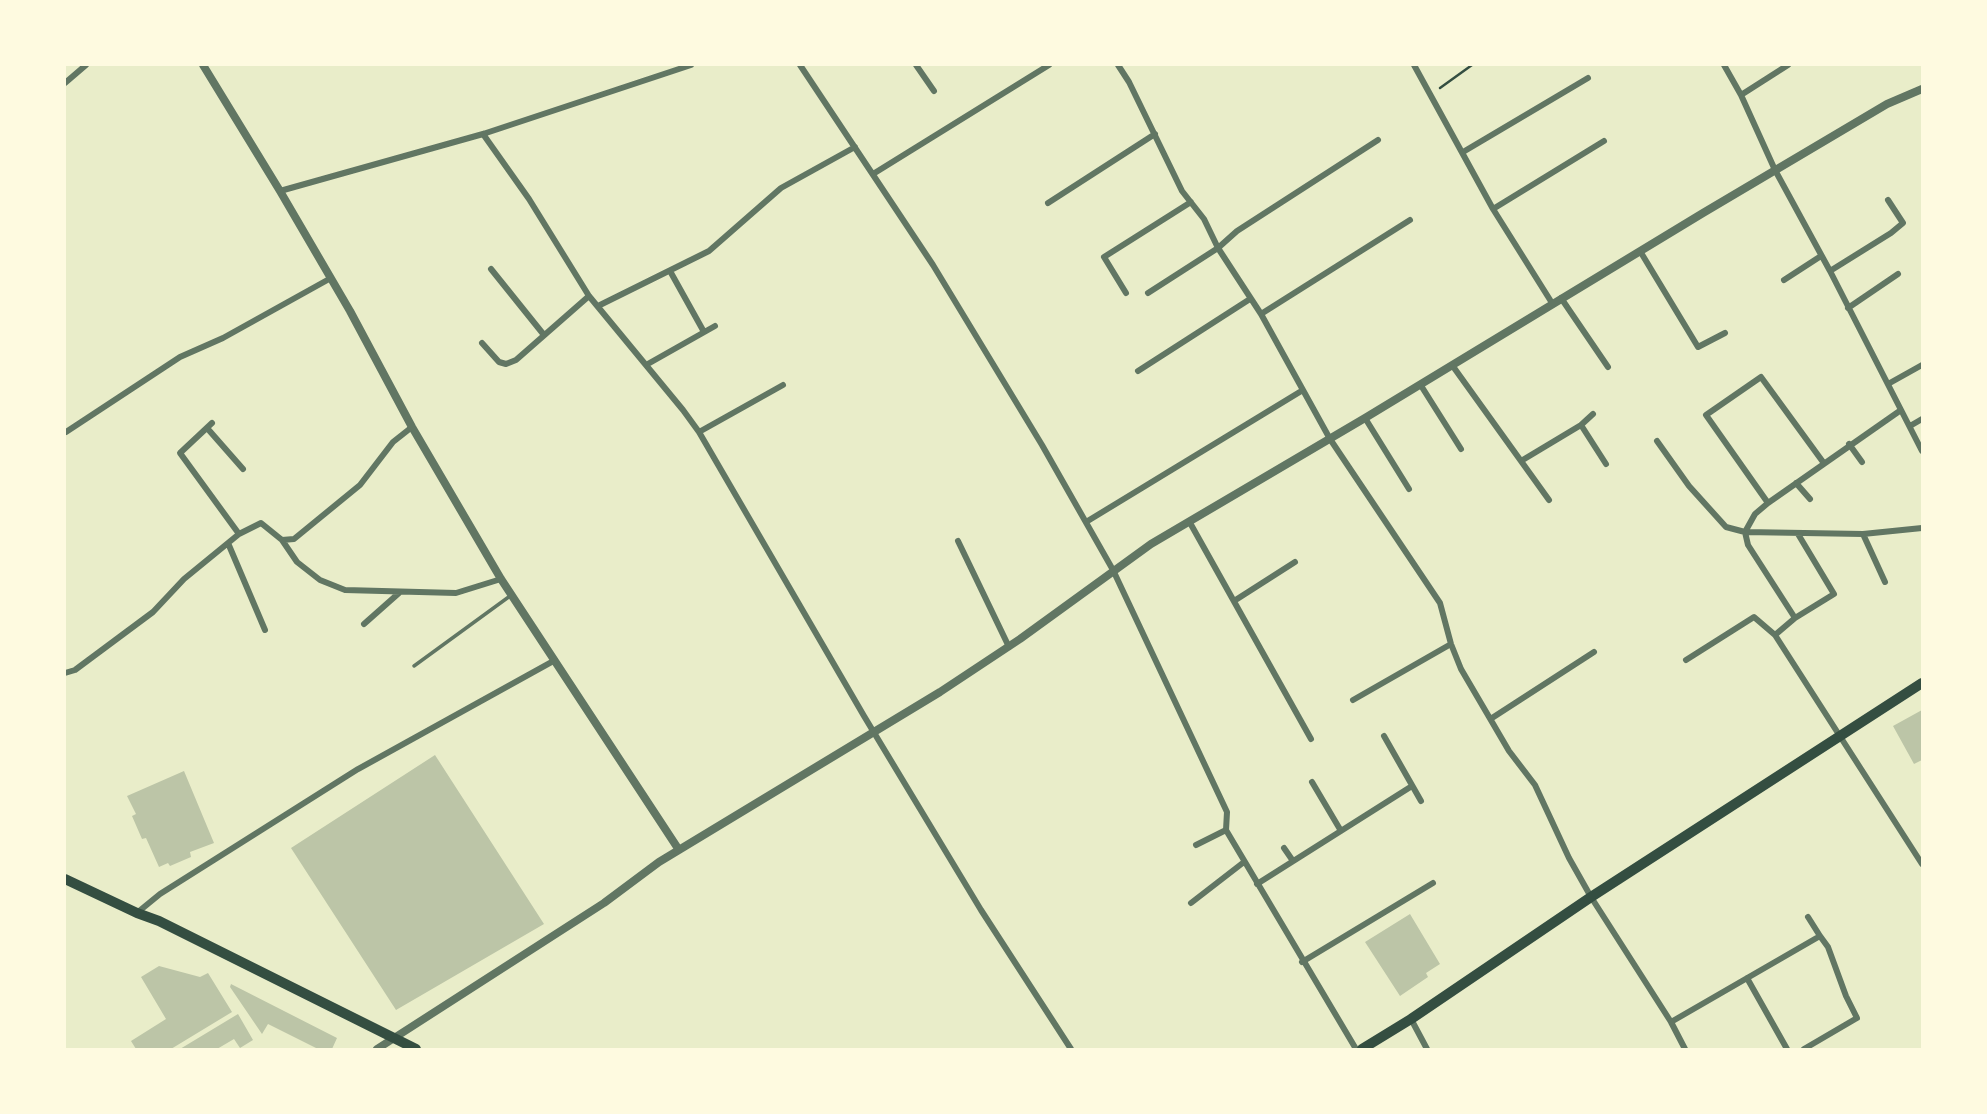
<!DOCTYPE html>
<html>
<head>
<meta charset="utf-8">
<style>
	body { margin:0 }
	#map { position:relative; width:1987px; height:1114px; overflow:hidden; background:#e9edc9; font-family:"Golos Text",sans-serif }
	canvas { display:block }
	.frame { position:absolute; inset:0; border:66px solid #fefae0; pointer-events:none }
</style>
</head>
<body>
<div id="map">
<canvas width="1987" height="1114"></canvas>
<div class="frame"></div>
</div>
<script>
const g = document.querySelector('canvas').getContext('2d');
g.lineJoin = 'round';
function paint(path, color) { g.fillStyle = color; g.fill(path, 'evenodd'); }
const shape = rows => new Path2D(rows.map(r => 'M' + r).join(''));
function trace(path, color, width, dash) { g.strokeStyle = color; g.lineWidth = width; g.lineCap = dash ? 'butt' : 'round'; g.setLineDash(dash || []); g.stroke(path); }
const building = shape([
	[1922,710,1922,760,1914,764,1893,726],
	[435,755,544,924,396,1010,291,848],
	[184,771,214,843,190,852,191,857,170,866,168,863,159,867,146,838,142,839,132,816,136,814,127,796],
	[1410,914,1440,964,1426,973,1428,977,1400,996,1365,942],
	[159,966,200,977,208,973,232,1012,171,1049,136,1049,131,1041,166,1019,141,977],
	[231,984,337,1038,332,1049,318,1049,268,1024,262,1034,230,987],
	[238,1014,253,1040,240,1048,234,1039,217,1049,180,1049]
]);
const path = shape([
	[1440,88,1472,65]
]);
const service = shape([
	[414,666,510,596]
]);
const minor = shape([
	[800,65,933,265,1042,445,1113,570,1227,812,1226,830,1356,1049],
	[916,65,934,91],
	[1118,65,1129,82,1182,191,1204,219,1218,248,1261,314,1330,439,1440,603,1451,644,1461,669,1509,751,1535,785,1569,858,1591,897,1671,1022,1685,1049],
	[1414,65,1493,209,1552,303],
	[1724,65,1741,95,1775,170,1830,271,1922,451],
	[65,83,86,65],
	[1741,95,1788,65],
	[483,134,529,199,589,296,683,410,699,432,864,716,981,910,1071,1049],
	[1463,152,1588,78],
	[873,174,1049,65],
	[280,191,483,134,691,65],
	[1048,203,1155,134],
	[1493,209,1604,141],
	[1640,251,1698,347,1725,333],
	[491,269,544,335],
	[670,271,704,332],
	[1830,271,1891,233,1903,223,1888,200],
	[1784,280,1821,256],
	[1126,293,1104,257,1191,202],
	[1148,293,1218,248,1237,231,1378,140],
	[1561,298,1608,367],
	[598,306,709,251,781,188,855,147],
	[1848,308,1898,274],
	[1261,314,1410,220],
	[482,343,499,362,506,364,516,360,589,296],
	[646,365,715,326],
	[1452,365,1549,500],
	[1138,371,1250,299],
	[1420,384,1461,449],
	[1888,384,1922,365],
	[1901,410,1768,503,1755,514,1745,532,1863,534,1922,528],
	[1365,418,1409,489],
	[212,423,180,453,239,534,261,523,282,540,294,539,360,485,393,442,412,427],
	[1581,425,1606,464],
	[1910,426,1922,419],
	[207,428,243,469],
	[66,432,180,357,223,338,331,278],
	[699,432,783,385],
	[1657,441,1689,486,1726,527,1745,532,1748,545,1795,618],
	[1849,444,1862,462],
	[1521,461,1581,425,1593,414],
	[1796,483,1810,499],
	[1768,503,1706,415,1761,377,1823,462],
	[1189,521,1311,739],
	[1086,522,1303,390],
	[1863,534,1885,582],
	[282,540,297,562,320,580,345,590,456,593,501,579],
	[958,541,1009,647],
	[228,543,265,630],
	[1234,601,1295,562],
	[364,624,399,593],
	[1775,635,1795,618,1834,594,1798,534],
	[1686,660,1754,617,1775,635,1922,864],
	[65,673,75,670,153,612,184,579,239,534],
	[1353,700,1451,644],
	[1492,718,1594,652],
	[1384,736,1421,801],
	[1312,782,1341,831],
	[1196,845,1226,830],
	[1284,848,1293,861],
	[1257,884,1412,786],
	[1191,903,1244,862],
	[138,912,160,894,358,769,555,660],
	[1808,917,1820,936],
	[1302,962,1433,883],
	[1747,978,1787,1049],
	[1411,1019,1427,1049],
	[1671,1022,1820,936,1828,947,1846,996,1857,1018,1804,1049]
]);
const tertiary = shape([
	[203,65,280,191,350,311,412,427,501,579,679,850],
	[377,1049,604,903,659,862,940,692,1020,639,1151,544,1365,418,1703,213,1887,104,1922,89]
]);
const primary = shape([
	[65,879,137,913,159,921,416,1049],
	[1362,1049,1411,1019,1591,897,1922,683]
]);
paint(building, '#bcc5a7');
trace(path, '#344e41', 2.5);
trace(service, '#617663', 3.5);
trace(minor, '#617663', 6);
trace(tertiary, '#617663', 8);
trace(primary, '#344e41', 10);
</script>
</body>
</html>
